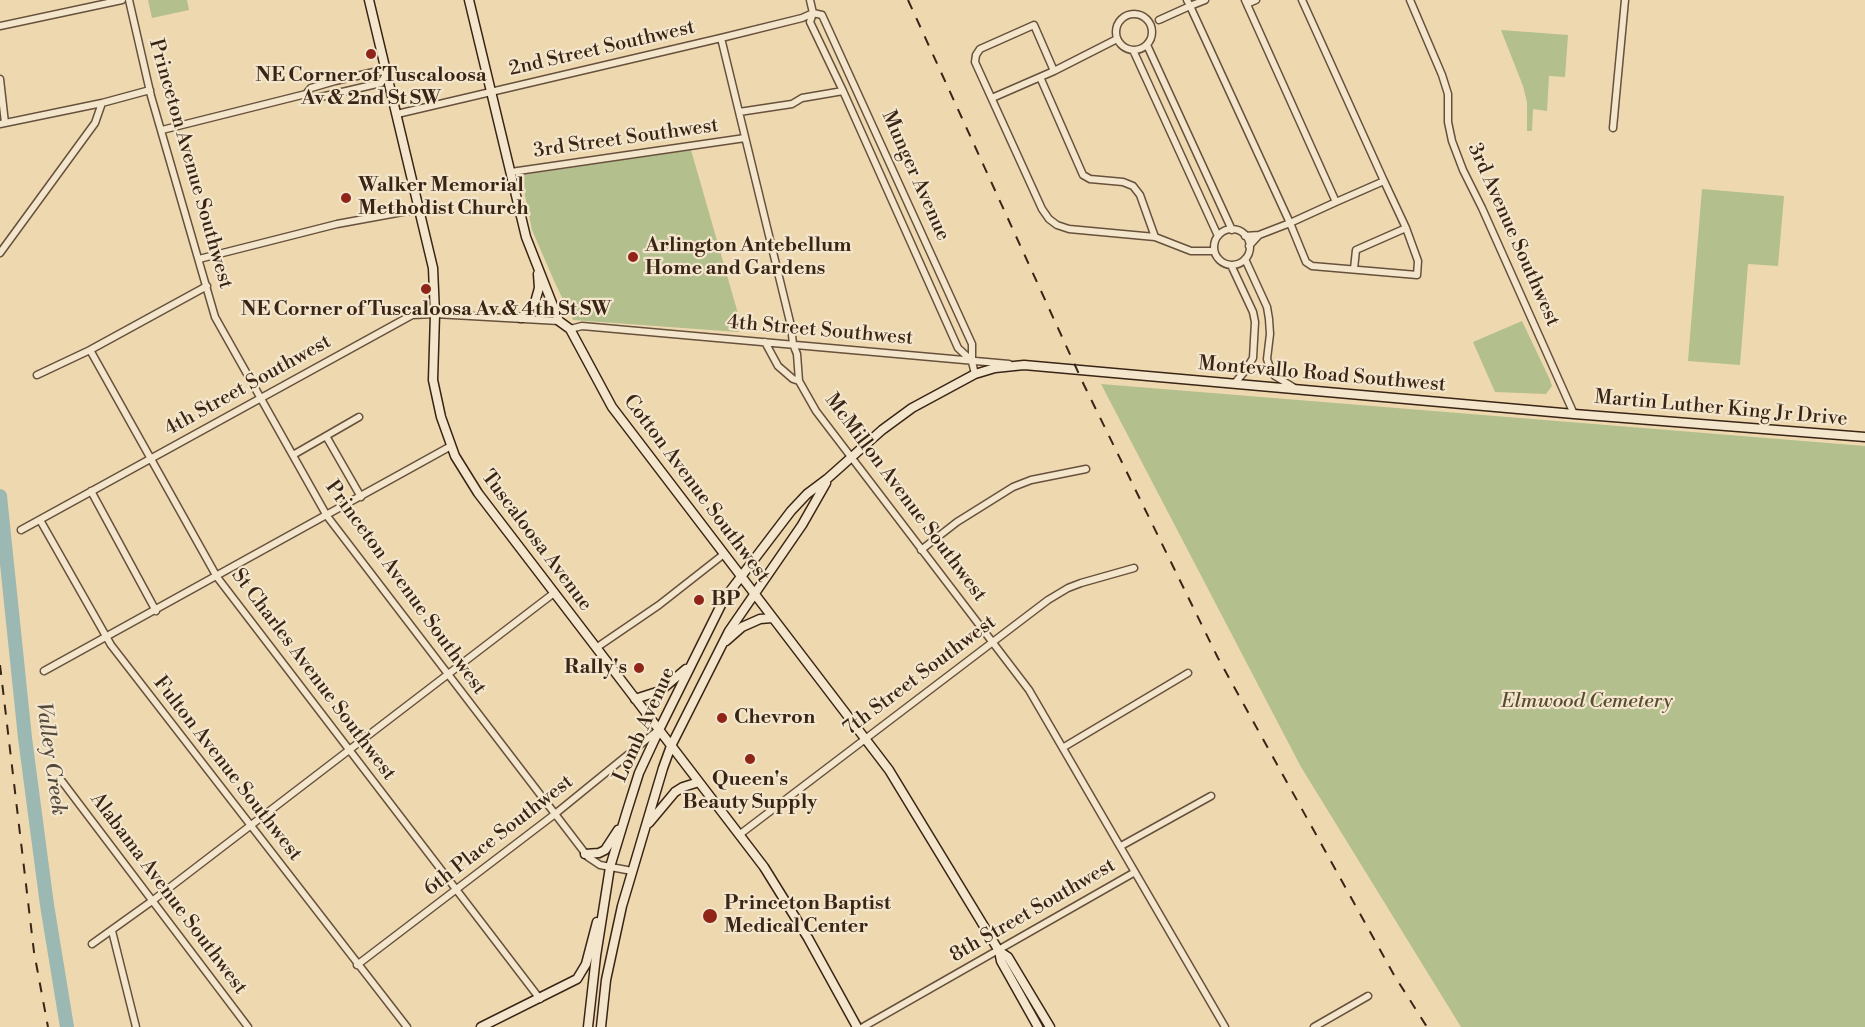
<!DOCTYPE html>
<html>
<head>
<meta charset="utf-8">
<style>
	body { margin:0 }
	canvas { display:block; background:#edd8b0 }
</style>
</head>
<body>
<canvas width="1865" height="1027"></canvas>
<script>
const g = document.querySelector('canvas').getContext('2d');
g.lineJoin = 'round';
function paint(path, color) { g.fillStyle = color; g.fill(path, 'evenodd'); }
const shape = rows => new Path2D(rows.map(r => 'M' + r).join(''));
function trace(path, color, width, dash) { g.strokeStyle = color; g.lineWidth = width; g.lineCap = dash ? 'butt' : 'round'; g.setLineDash(dash || []); g.stroke(path); }
function write(font, color, halo, rows, align = 'center') {
  g.font = font + ' "Libre Bodoni",serif'; g.lineWidth = 4.5; g.setLineDash([]); g.textBaseline = 'middle'; g.strokeStyle = halo; g.fillStyle = color; for (const [text, x, y, turn = 0] of rows) {
    g.save(); g.translate(x, y); g.rotate((+turn || 0) * Math.PI / 180); g.textAlign = isNaN(turn) ? turn : align; if (halo) g.strokeText(text, 0, 0); g.fillText(text, 0, 0); g.restore();
  }
}
const green = shape([
	[148,0,187,0,189,10,152,18],
	[1501,30,1568,35,1565,77,1549,76,1547,111,1533,109,1532,131,1527,131,1527,102,1523,86],
	[691,150,741,324,738,332,573,320,555,283,532,230,521,175],
	[1702,189,1784,196,1778,266,1748,264,1740,365,1688,361],
	[1522,321,1550,380,1552,386,1546,394,1495,392,1473,342],
	[1101,384,1865,446,1865,1027,1461,1027,1301,767]
]);
const river = shape([
	[0,496,25,738,47,905,67,1027]
]);
const street = shape([
	[129,0,151,96,215,317,327,516,588,857,600,865,632,871],
	[810,0,813,13,810,22,843,91,958,348,972,361],
	[1205,0,1190,6,1290,223,1336,202],
	[1245,0,1336,202,1384,181,1302,0],
	[1410,0,1442,75,1448,94,1448,122,1452,141,1463,170,1482,208,1574,414],
	[1247,4,1256,0],
	[813,13,822,15,972,344,972,362,975,374],
	'1116 32a18 18 0 1 1 36 0a18 18 0 1 1-36 0Z',
	[1159,20,1190,6,1187,0],
	[0,26,122,0],
	[721,38,791,326,793,344,797,354,799,381,816,411,1029,690,1225,1027],
	[1117,39,1054,71,1034,25,980,49,976,55,975,62,1042,209,1049,219,1057,225,1069,229,1155,237,1191,251,1214,251],
	[1147,45,1232,230],
	[1133,50,1218,236],
	[1040,77,1083,175,1090,179,1123,182,1133,186,1140,195,1155,237],
	[0,79,5,123],
	[992,98,1054,71],
	[739,112,792,104,802,98,843,91],
	[397,114,721,38,802,18,813,13],
	[0,124,102,103,150,90],
	[1613,128,1625,0],
	[162,130,306,94,311,88,335,81,374,72,381,71,386,74,381,83,312,99,306,94],
	[511,172,745,138],
	'1214 247a18 18 0 1 1 36 0a18 18 0 1 1-36 0Z',
	[1259,235,1290,223,1306,262,1312,266,1417,275,1418,261,1406,228],
	[1245,236,1259,235,1249,246],
	[0,253,95,123,102,103],
	[199,259,337,224,419,209],
	[1245,259,1267,307,1269,319,1270,334,1267,359,1270,368,1275,376,1293,387],
	[1231,265,1253,312,1255,322,1253,358,1245,371,1234,384],
	[1354,269,1356,250,1406,228,1384,181],
	[570,329,582,326,1009,364],
	[765,342,778,366,793,379,799,381],
	[90,350,217,577,540,999],
	[37,375,90,350,207,286],
	[326,436,361,497],
	[293,455,359,417],
	[91,491,156,611],
	[40,520,111,645,407,1027],
	[21,530,412,315,435,314,559,321],
	[921,550,957,522,1013,487,1031,480,1086,469],
	[596,648,659,605,724,554],
	[44,671,451,446],
	[1064,747,1188,673],
	[61,780,248,1027],
	[739,835,1048,600,1068,588,1081,583,1134,568],
	[1121,846,1211,796],
	[112,931,136,1027],
	[92,944,152,901,554,593],
	[357,965,555,814,657,731],
	[863,1027,1135,872],
	[1314,1027,1368,996]
]);
const secondary = shape([
	[369,0,433,268,435,314,433,380,441,417,455,456,478,493,764,867,808,938,857,1027],
	[469,0,526,237,559,321,570,329,612,407,889,770,999,951,1001,961,1038,1027],
	[521,318,534,306,539,288,538,274],
	[726,641,742,627,760,619,772,618],
	[635,699,660,691,686,669],
	[649,823,675,792,683,787,699,782],
	[585,854,599,853,605,850,618,830],
	[999,951,1008,957,1050,1027],
	[481,1027,577,979,586,964,597,922],
	[588,1027,596,956,610,867,627,811,639,773,659,730,724,599,791,511,807,494,827,479,882,430,912,408,975,374,995,368,1024,365,1574,414,1865,437],
	[601,1027,606,980,622,906,663,768,671,746,729,631,802,525,826,483]
]);
const rail = shape([
	[908,0,1084,385,1218,658,1394,975,1427,1027],
	[0,665,34,952,48,1027]
]);
const markers = [
	[371,54,6,"#8f2418"],
	[346,198,6,"#8f2418"],
	[633,257,6,"#8f2418"],
	[426,289,6,"#8f2418"],
	[699,600,6,"#8f2418"],
	[639,668,6,"#8f2418"],
	[722,718,6,"#8f2418"],
	[750,759,6,"#8f2418"],
	[710,916,8,"#8f2418"]
];
const streetNames = [
	["2nd Street Southwest",602,49,-13],
	["3rd Street Southwest",626,139,-8],
	["Princeton Avenue Southwest",190,164,74],
	["Munger Avenue",915,176,66],
	["3rd Avenue Southwest",1513,235,66],
	["4th Street Southwest",820,331,5],
	["Montevallo Road Southwest",1322,375,5],
	["4th Street Southwest",248,386,-29],
	["Martin Luther King Jr Drive",1721,409,5],
	["Cotton Avenue Southwest",696,489,53],
	["McMillon Avenue Southwest",905,498,53],
	["Tuscaloosa Avenue",536,541,53],
	["Princeton Avenue Southwest",405,588,54],
	["St Charles Avenue Southwest",313,675,53],
	["7th Street Southwest",920,676,-37],
	["Lomb Avenue",645,725,-66],
	["Fulton Avenue Southwest",227,769,52],
	["6th Place Southwest",499,836,-38],
	["Alabama Avenue Southwest",168,894,53],
	["8th Street Southwest",1033,911,-30]
];
const poiNames = [
	["NE Corner of Tuscaloosa",371,76,"center"],
	["Av & 2nd St SW",371,99,"center"],
	["Walker Memorial",358,186],
	["Methodist Church",358,209],
	["Arlington Antebellum",645,246],
	["Home and Gardens",645,269],
	["NE Corner of Tuscaloosa Av & 4th St SW",426,310,"center"],
	["BP",711,600],
	["Rally's",627,668,"right"],
	["Chevron",734,718],
	["Queen's",750,780,"center"],
	["Beauty Supply",750,803,"center"],
	["Princeton Baptist",724,904],
	["Medical Center",724,927]
];
const parkNames = [
	["Elmwood Cemetery",1587,702]
];
const waterNames = [
	["Valley Creek",50,759,82]
];
paint(green, '#b4bf8e');
trace(river, '#9bb8b3', 14);
trace(street, '#67513c', 9);
trace(secondary, '#3a2415', 11);
trace(street, '#f3e6cc', 6);
trace(secondary, '#f3e6cc', 8);
trace(rail, '#3a2415', 2, [10, 10]);
for (const [x, y, r, color] of markers) { const dot = new Path2D(); dot.arc(x, y, r, 0, 2 * Math.PI); g.fillStyle = color; g.fill(dot); trace(dot, '#f3e6cc', 2); }
write('20px', '#3a2415', '#f3e6cc', streetNames);
write('bold 20px', '#3a2415', '#f3e6cc', poiNames, 'left');
write('italic 20px', '#584b33', '#f3e6cc', parkNames);
write('italic 21px', '#52493c', '#f3e6cc', waterNames);
</script>
</body>
</html>
